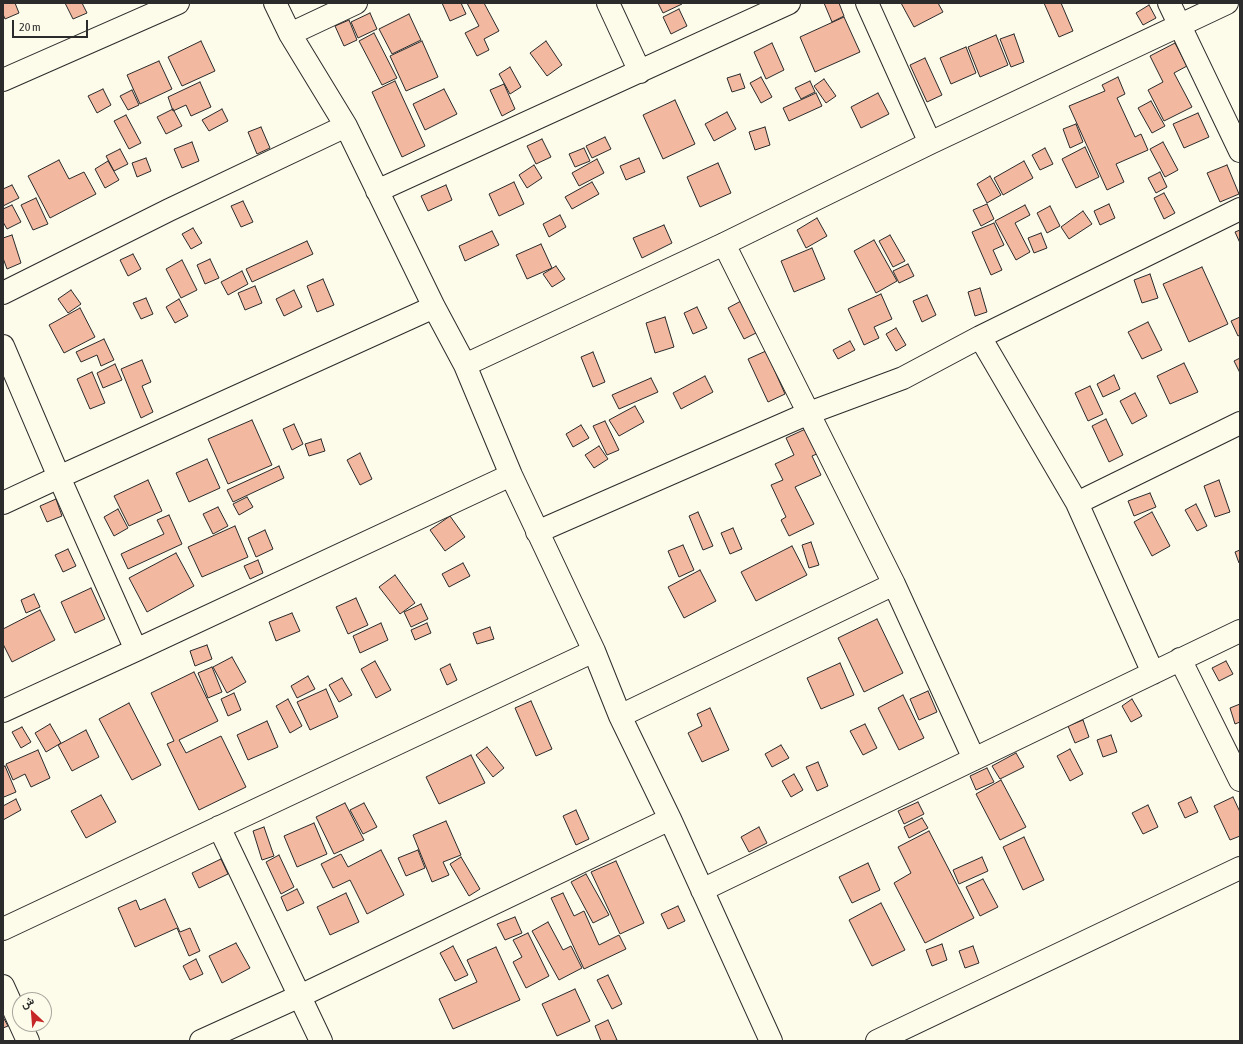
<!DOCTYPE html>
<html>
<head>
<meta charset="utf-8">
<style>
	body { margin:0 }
	#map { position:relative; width:1243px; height:1044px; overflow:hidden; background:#fdfbea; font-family:"Asap Condensed",Vazirmatn,sans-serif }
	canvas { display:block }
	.frame { position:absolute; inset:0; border:4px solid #2b2b2b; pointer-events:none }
	.north { position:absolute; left:12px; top:992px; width:40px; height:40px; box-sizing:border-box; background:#fdfbea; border:1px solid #a9a89e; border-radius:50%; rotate:334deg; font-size:11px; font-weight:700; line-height:16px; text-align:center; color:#2b2b2b }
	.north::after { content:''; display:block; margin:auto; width:14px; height:18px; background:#c62828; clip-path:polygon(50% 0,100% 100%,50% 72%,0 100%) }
	.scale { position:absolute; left:12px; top:20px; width:76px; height:18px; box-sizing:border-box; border:2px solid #2b2b2b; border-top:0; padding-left:5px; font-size:12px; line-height:14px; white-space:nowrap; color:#2b2b2b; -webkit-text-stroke:3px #fdfbea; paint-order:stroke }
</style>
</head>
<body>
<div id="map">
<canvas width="1243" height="1044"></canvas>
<div class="frame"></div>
<div class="north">ش</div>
<div class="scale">20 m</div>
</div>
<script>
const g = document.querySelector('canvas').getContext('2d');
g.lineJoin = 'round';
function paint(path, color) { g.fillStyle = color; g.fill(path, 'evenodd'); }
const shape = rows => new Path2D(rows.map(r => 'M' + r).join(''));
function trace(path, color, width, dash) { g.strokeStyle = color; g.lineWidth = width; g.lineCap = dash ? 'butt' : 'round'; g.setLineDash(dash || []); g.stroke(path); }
const building = shape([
	[3,3,15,3,19,13,5,19,3,14,3,3],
	[65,3,82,3,87,13,73,19,65,3],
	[442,3,461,3,466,14,450,21,442,3],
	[467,3,484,3,499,31,484,39,489,50,477,56,465,33,479,26,467,3],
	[658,3,682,3,682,4,663,13,658,3],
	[824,3,839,3,844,16,832,22,824,3],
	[901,3,938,3,943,12,914,27,901,3],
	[1044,3,1061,3,1073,31,1059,37,1044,3],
	[1149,5,1156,18,1143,25,1136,13,1149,5],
	[679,9,687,26,671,34,663,17,679,9],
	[370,13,377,29,358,38,351,22,370,13],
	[409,14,421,40,392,54,379,29,409,14],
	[844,17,860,52,815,72,800,37,844,17],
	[349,20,357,40,344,46,335,26,349,20],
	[374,33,397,78,382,85,359,41,374,33],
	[1014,34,1024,62,1011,67,1000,39,1014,34],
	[996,35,1008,65,980,77,968,47,996,35],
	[201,41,215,71,182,86,168,57,201,41],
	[422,41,438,77,406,91,390,56,422,41],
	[546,41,562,65,547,76,530,53,546,41],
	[772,43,784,70,766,79,754,52,772,43],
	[1175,43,1187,66,1174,73,1192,107,1164,121,1148,90,1163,82,1150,56,1175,43],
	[966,47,976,73,951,84,940,58,966,47],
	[925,58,942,95,927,102,910,65,925,58],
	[159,61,172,89,140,104,127,75,159,61],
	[510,67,521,87,510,94,499,74,510,67],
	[740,74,745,88,732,92,727,78,740,74],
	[761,77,772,97,761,103,750,83,761,77],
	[1118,77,1125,94,1117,98,1135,137,1141,134,1148,150,1116,164,1124,182,1107,190,1069,106,1105,91,1102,85,1118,77],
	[824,79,836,96,826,103,814,86,824,79],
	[395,81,425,146,402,157,372,92,395,81],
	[810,81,815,92,801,99,795,88,810,81],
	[200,82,211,107,191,116,186,105,173,111,168,97,200,82],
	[504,84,515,109,502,116,490,90,504,84],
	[103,89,111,105,97,113,88,96,103,89],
	[444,89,457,114,425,130,413,104,444,89],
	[132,90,139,105,128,110,120,96,132,90],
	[816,93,822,106,789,121,783,108,816,93],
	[878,93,889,114,861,128,851,107,878,93],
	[675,100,695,144,663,159,643,115,675,100],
	[1151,101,1165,126,1152,133,1138,108,1151,101],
	[173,109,182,126,166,134,157,117,173,109],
	[222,109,228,121,209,131,202,120,222,109],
	[727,112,736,129,714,141,705,124,727,112],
	[1198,113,1209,137,1184,148,1173,124,1198,113],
	[126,115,141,143,129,149,114,121,126,115],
	[1076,124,1083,142,1070,148,1063,129,1076,124],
	[261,127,270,148,257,154,248,132,261,127],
	[765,127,770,145,755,150,749,132,765,127],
	[605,137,611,149,592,158,586,146,605,137],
	[542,139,551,157,536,164,527,146,542,139],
	[192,142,199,161,182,168,174,149,192,142],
	[1163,142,1178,170,1165,177,1150,149,1163,142],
	[1085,147,1099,177,1076,188,1062,159,1085,147],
	[584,148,590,161,575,167,569,154,584,148],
	[1045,148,1053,164,1040,170,1032,155,1045,148],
	[120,149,128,164,114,171,106,156,120,149],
	[146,158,151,171,137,177,132,163,146,158],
	[639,158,645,172,626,180,620,166,639,158],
	[597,159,604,173,579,186,572,173,597,159],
	[59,160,69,179,84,172,96,194,50,218,28,176,59,160],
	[108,161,119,180,105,188,95,169,108,161],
	[1024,161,1033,178,1003,195,994,178,1024,161],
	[718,163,731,193,700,207,687,177,718,163],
	[534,165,542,178,527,188,519,175,534,165],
	[1227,165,1239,194,1220,202,1207,173,1227,165],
	[1160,172,1167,187,1156,193,1148,178,1160,172],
	[990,176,1001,195,987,203,977,184,990,176],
	[514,182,524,204,499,216,489,194,514,182],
	[592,182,599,194,572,209,565,197,592,182],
	[12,185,19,198,3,206,3,189,12,185],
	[446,185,452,200,428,211,421,196,446,185],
	[1164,193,1175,213,1164,219,1154,198,1164,193],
	[36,198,48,224,33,230,21,205,36,198],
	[243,201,253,222,241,227,231,206,243,201],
	[987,204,994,219,981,226,973,210,987,204],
	[1109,204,1115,218,1100,225,1094,211,1109,204],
	[12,205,21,222,7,229,3,222,3,209,12,205],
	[1025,205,1030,215,1015,223,1030,252,1016,260,995,221,1025,205],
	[1050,206,1060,226,1047,233,1037,213,1050,206],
	[1083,211,1092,224,1069,239,1061,227,1083,211],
	[560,215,566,227,549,237,543,224,560,215],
	[817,218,827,236,806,248,797,230,817,218],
	[994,223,1004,245,993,250,1002,270,991,275,972,232,994,223],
	[664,225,672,243,642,258,633,238,664,225],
	[193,228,202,243,191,249,182,234,193,228],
	[1240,230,1240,243,1235,232,1240,230],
	[492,231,499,245,465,261,459,246,492,231],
	[1041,233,1047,248,1034,253,1028,238,1041,233],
	[12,235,21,263,7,269,3,258,3,238,12,235],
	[890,235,905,261,893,267,879,241,890,235],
	[874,240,897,281,876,293,854,251,874,240],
	[307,241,313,254,252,282,246,269,307,241],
	[541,244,552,268,527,279,516,255,541,244],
	[812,248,825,279,794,292,781,261,812,248],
	[133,254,141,269,128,276,120,260,133,254],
	[210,259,219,278,205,284,197,265,210,259],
	[182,260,197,290,181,298,166,269,182,260],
	[908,264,914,276,899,283,893,271,908,264],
	[556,266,565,279,552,287,543,274,556,266],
	[1202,267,1228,324,1189,342,1163,284,1202,267],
	[242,271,248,284,228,295,221,282,242,271],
	[1150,274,1158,298,1142,303,1134,280,1150,274],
	[323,279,334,305,317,312,307,286,323,279],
	[255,286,262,303,245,310,238,293,255,286],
	[980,288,987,312,975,316,968,292,980,288],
	[71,290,81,304,68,313,58,299,71,290],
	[294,290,302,307,284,316,276,299,294,290],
	[881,294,892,319,874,327,879,338,864,345,848,309,881,294],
	[927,295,936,315,922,322,913,301,927,295],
	[146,298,153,314,141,319,133,303,146,298],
	[179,299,188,316,175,323,166,307,179,299],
	[741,301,758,332,744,339,728,308,741,301],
	[697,307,707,328,693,334,684,313,697,307],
	[80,308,95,337,64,353,49,325,80,308],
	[665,317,674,347,655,353,646,323,665,317],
	[1240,317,1240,335,1238,336,1231,321,1240,317],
	[1148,322,1162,350,1142,359,1128,332,1148,322],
	[896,328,906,345,896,351,886,334,896,328],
	[104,339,114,360,101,366,97,355,81,362,76,352,104,339],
	[850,341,855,350,838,359,833,350,850,341],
	[766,351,785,394,768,402,748,359,766,351],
	[593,352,605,382,593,387,581,357,593,352],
	[1240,358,1240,373,1234,361,1240,358],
	[142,360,151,382,142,386,153,412,141,418,121,369,142,360],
	[1184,363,1198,392,1170,404,1157,376,1184,363],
	[115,364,122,380,103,388,97,373,115,364],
	[92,372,105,403,90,409,77,379,92,372],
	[1114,375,1120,389,1103,397,1097,384,1114,375],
	[705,376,713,392,681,409,673,393,705,376],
	[651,378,658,392,619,409,612,395,651,378],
	[1090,386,1103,414,1088,421,1075,393,1090,386],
	[1135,393,1147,416,1132,424,1120,401,1135,393],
	[635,406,644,422,619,436,609,420,635,406],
	[1106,419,1123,455,1109,462,1092,426,1106,419],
	[252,420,272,465,228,484,208,439,252,420],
	[605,421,619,450,607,455,593,426,605,421],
	[294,424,303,444,292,450,283,429,294,424],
	[581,425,589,438,573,447,566,434,581,425],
	[812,426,824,451,812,456,821,475,795,487,814,524,789,536,781,520,786,517,771,485,783,480,775,464,794,455,786,438,812,426],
	[321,439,325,451,309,456,305,444,321,439],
	[599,446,608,459,594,468,585,455,599,446],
	[360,453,372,479,360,485,347,460,360,453],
	[207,459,220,488,189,502,176,473,207,459],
	[279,466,284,478,233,502,227,490,279,466],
	[148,480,162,511,129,526,114,496,148,480],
	[1219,480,1230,512,1215,517,1204,486,1219,480],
	[1150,493,1156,507,1134,516,1128,501,1150,493],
	[247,497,253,507,239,515,233,504,247,497],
	[56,499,62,516,47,522,40,506,56,499],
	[1196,504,1207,526,1197,531,1185,510,1196,504],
	[218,507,228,526,213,534,203,514,218,507],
	[118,509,128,528,114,536,104,517,118,509],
	[698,512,713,546,703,550,689,516,698,512],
	[1152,512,1170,546,1152,556,1134,522,1152,512],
	[169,515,182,544,128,569,121,554,164,534,157,520,169,515],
	[450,516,465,537,445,551,430,530,450,516],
	[235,526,248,557,202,577,188,547,235,526],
	[733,528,742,549,730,554,721,533,733,528],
	[265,530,273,549,256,557,248,538,265,530],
	[811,542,819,565,809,568,802,545,811,542],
	[683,545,694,570,679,577,668,551,683,545],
	[792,546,807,575,756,601,741,572,792,546],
	[68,549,76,566,63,572,55,555,68,549],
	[1240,550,1240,563,1239,563,1235,552,1240,550],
	[176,553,194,586,147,612,129,578,176,553],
	[258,560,263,573,250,579,244,566,258,560],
	[463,563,470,576,449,587,442,574,463,563],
	[700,570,716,601,684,618,668,587,700,570],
	[395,575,415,603,400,614,379,587,395,575],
	[91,588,105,619,75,633,61,602,91,588],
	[34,594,40,607,26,613,21,600,34,594],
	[356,598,368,625,348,634,336,607,356,598],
	[421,604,428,619,411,627,404,612,421,604],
	[40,610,55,640,12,662,3,644,3,629,40,610],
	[292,613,300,631,276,641,269,622,292,613],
	[877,619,903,673,864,692,838,638,877,619],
	[381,623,388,640,360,653,353,636,381,623],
	[427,623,431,633,415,640,411,630,427,623],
	[490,627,494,639,477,644,473,633,490,627],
	[207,645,212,659,195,666,190,651,207,645],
	[232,657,246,682,227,693,213,667,232,657],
	[375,661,391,690,376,698,361,669,375,661],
	[1226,661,1233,674,1219,681,1212,668,1226,661],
	[840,663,854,695,821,709,807,678,840,663],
	[450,664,457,680,447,685,440,669,450,664],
	[212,667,222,692,208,698,198,673,212,667],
	[194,672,218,721,179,740,186,753,221,736,246,787,199,810,167,744,174,741,151,693,194,672],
	[308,676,315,689,297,698,291,686,308,676],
	[342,678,352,695,339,702,329,685,342,678],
	[326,689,338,717,310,730,297,702,326,689],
	[928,691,937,712,919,720,910,699,928,691],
	[234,693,241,710,228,716,221,699,234,693],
	[903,695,924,738,899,750,878,708,903,695],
	[288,699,302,726,290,733,276,706,288,699],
	[1132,699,1142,716,1131,722,1122,706,1132,699],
	[531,701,552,749,536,756,515,708,531,701],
	[129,703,161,765,132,780,99,719,129,703],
	[1240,704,1240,722,1235,724,1230,708,1240,704],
	[710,708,729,750,702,762,688,733,702,726,697,714,710,708],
	[1083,720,1089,737,1075,743,1068,726,1083,720],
	[267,721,278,747,248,760,237,735,267,721],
	[50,724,61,743,46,752,35,733,50,724],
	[865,724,877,748,863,755,850,731,865,724],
	[22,727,31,742,21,748,12,732,22,727],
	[86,730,99,757,72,771,58,745,86,730],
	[1111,735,1117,752,1103,757,1097,740,1111,735],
	[781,745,789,758,772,767,765,754,781,745],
	[487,747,504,768,493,777,476,755,487,747],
	[1070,749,1083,774,1070,781,1057,756,1070,749],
	[38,750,50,778,31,787,25,774,13,780,6,764,38,750],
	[1016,753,1024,767,1000,779,992,766,1016,753],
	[471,755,485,783,439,804,426,777,471,755],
	[818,762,828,786,817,791,806,767,818,762],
	[5,766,16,792,4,797,3,794,3,767,5,766],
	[987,768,994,782,976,790,970,776,987,768],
	[794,774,803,790,791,797,782,781,794,774],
	[1001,780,1026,827,1000,840,976,794,1001,780],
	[101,795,116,822,86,838,71,811,101,795],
	[1191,797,1198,812,1185,818,1178,803,1191,797],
	[1233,797,1240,812,1240,836,1230,840,1214,806,1233,797],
	[16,799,21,810,3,820,3,806,16,799],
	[918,802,924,814,904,824,898,811,918,802],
	[345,803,364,840,334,854,316,817,345,803],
	[364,803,377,827,363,834,350,810,364,803],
	[1148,805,1158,827,1143,834,1132,813,1148,805],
	[576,810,589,839,576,845,563,816,576,810],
	[922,818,928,828,909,838,904,827,922,818],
	[446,821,461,855,443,862,449,875,432,882,413,835,446,821],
	[314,823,327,854,297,867,284,836,314,823],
	[264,827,274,856,262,860,253,831,264,827],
	[759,827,767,843,749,852,741,837,759,827],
	[929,831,974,918,925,943,894,883,911,873,898,847,929,831],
	[1024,837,1044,880,1023,890,1003,847,1024,837],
	[381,850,404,895,367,914,350,880,333,888,321,864,341,854,348,867,381,850],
	[418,850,425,868,406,876,398,858,418,850],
	[279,855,294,887,281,894,266,862,279,855],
	[461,857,480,889,469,896,450,864,461,857],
	[982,857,988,871,959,884,953,870,982,857],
	[221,859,228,874,199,888,192,873,221,859],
	[616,861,644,923,620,934,591,872,616,861],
	[868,863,880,890,852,903,839,877,868,863],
	[586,874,609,915,593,923,571,882,586,874],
	[983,879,998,907,980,916,966,887,983,879],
	[297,889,304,903,287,911,281,897,297,889],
	[346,893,359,922,330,935,317,907,346,893],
	[563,893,574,916,584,911,599,945,619,935,626,949,584,969,551,898,563,893],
	[165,899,180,932,190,928,200,951,189,956,177,928,135,947,118,908,136,900,140,910,165,899],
	[881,903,905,950,872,966,849,920,881,903],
	[678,906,685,921,668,929,661,914,678,906],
	[515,917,522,933,505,940,497,924,515,917],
	[548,922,563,950,571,946,582,968,559,980,532,931,548,922],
	[528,933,549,976,526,988,513,962,522,957,513,940,528,933],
	[236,943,250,968,222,983,209,956,236,943],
	[942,944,947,960,932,966,926,950,942,944],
	[453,946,468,975,455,981,440,953,453,946],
	[973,946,979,963,965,968,959,951,973,946],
	[496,947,520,1000,453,1029,439,999,477,982,467,960,496,947],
	[196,959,203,974,190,980,183,966,196,959],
	[608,975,622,1004,612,1009,597,980,608,975],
	[575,989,590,1021,557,1036,542,1004,575,989],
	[3,1017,8,1026,3,1028,3,1017],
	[608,1020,617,1040,613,1041,601,1041,595,1026,608,1020]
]);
const minor = shape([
	[275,3,290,34,346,126,434,307,465,365,511,475,594,651,620,716,670,819,771,1041],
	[608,3,640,72],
	[867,3,930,143],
	[1169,3,1240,151],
	[290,34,356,3],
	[3,80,178,3],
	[377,191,789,3],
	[724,244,894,584,974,759],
	[3,293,169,210,346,126],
	[980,337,1077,503,1153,673],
	[3,346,59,477,136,650],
	[465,365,724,244,930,143,1227,3],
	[3,503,59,477,434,307],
	[1077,503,1240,423],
	[537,532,809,413,903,378,980,337,1240,209],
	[1180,659,1240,780],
	[3,711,136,650,511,475],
	[620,716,894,584],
	[219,827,321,1041],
	[702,890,1240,631],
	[3,929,594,651],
	[3,986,28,1041],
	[201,1041,300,996,670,819],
	[877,1041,1240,868]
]);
paint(building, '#f2b8a0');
trace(building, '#2b2b2b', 1);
trace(minor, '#2b2b2b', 24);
trace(minor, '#fdfbea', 22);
</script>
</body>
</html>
